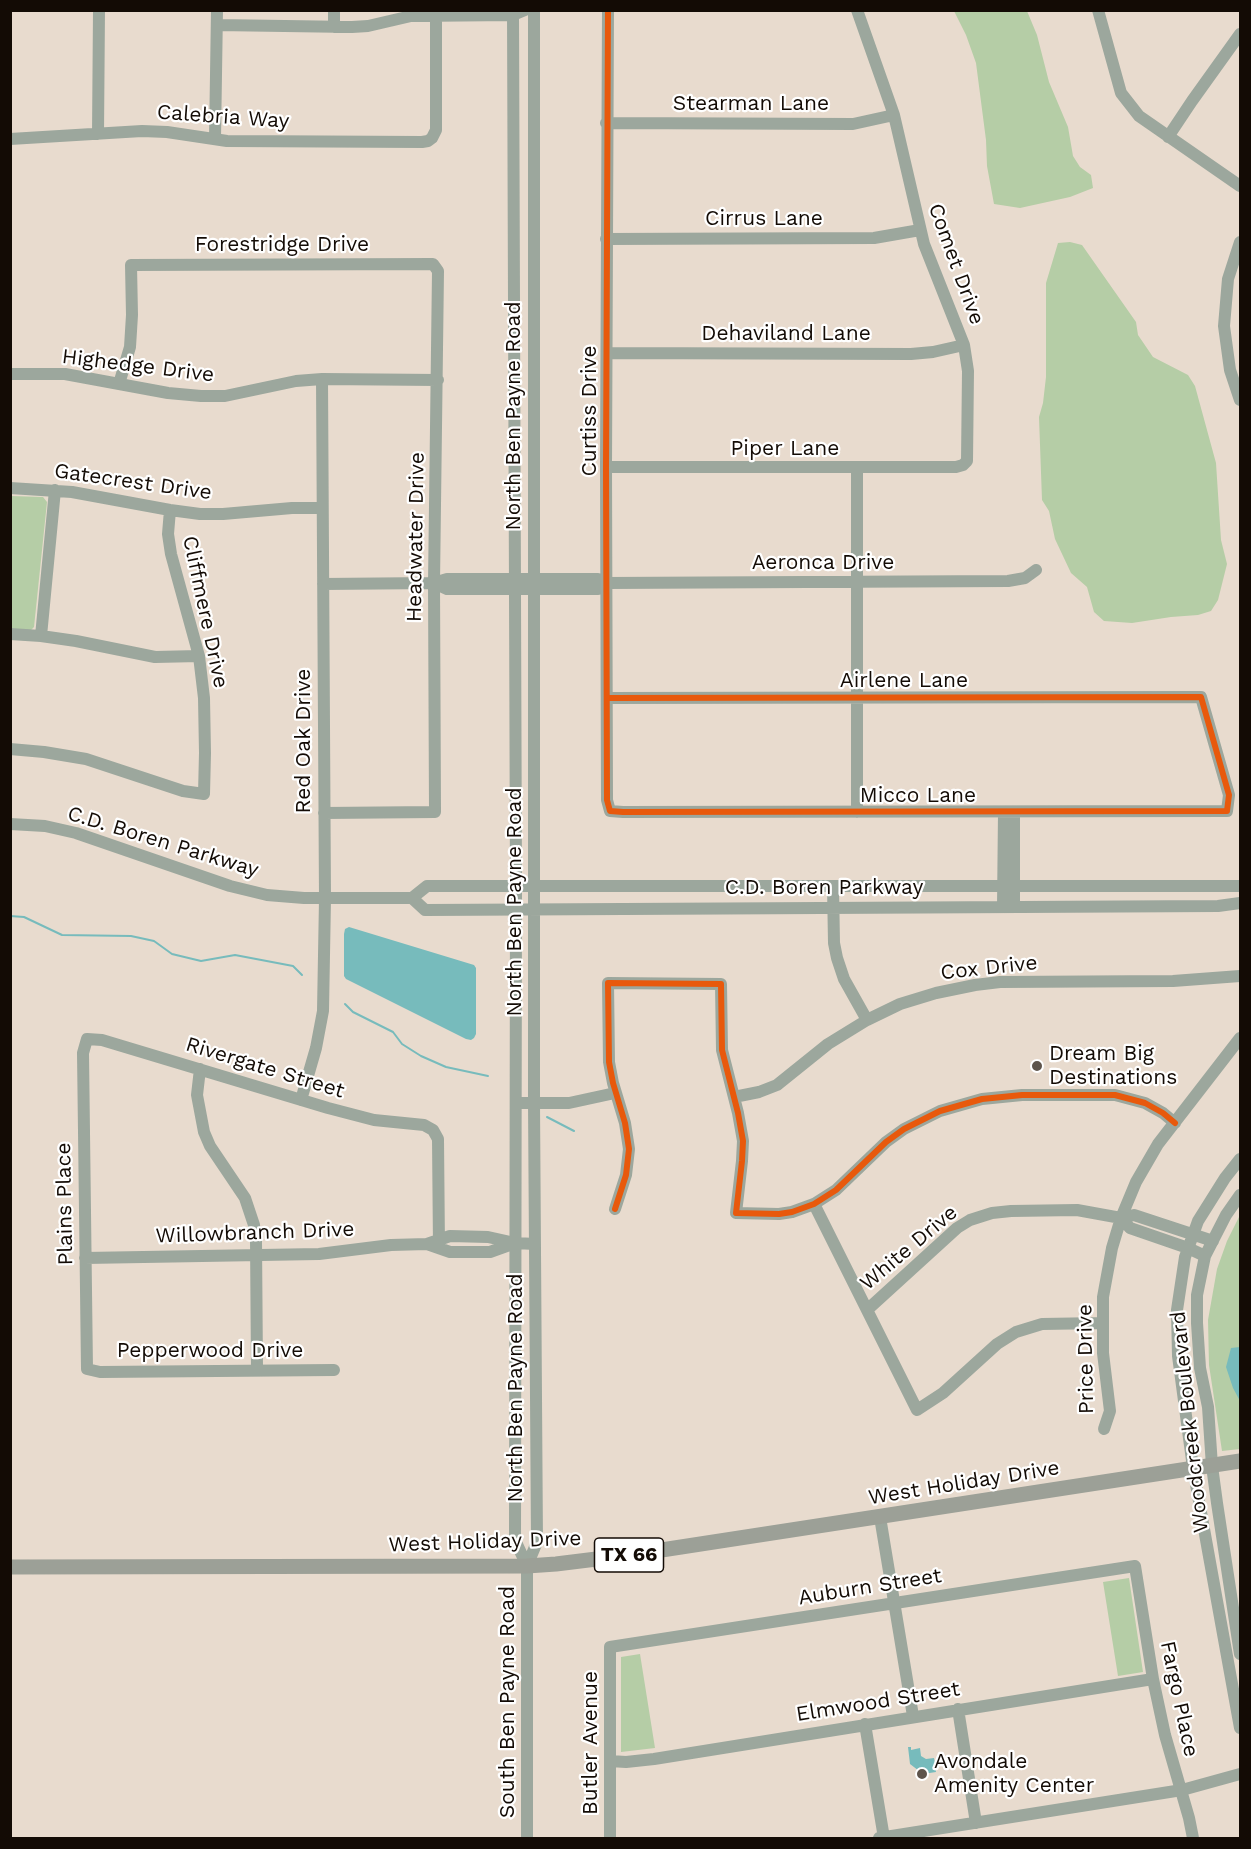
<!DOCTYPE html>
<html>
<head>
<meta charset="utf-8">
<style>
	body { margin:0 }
	#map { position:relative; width:1251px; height:1849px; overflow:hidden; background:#e8dbce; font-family:"Work Sans",sans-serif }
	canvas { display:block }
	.frame { position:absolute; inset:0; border:12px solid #130b05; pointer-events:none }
</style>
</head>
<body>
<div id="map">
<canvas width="1251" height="1849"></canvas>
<div class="frame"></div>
</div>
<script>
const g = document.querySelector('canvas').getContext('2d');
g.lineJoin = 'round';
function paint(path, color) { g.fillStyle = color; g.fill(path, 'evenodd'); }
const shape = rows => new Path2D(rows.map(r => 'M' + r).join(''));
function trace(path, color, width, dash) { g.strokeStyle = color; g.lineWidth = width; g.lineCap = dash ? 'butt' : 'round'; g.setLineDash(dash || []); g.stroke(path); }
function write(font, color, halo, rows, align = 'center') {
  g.font = font + ' "Work Sans",sans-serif'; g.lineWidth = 4.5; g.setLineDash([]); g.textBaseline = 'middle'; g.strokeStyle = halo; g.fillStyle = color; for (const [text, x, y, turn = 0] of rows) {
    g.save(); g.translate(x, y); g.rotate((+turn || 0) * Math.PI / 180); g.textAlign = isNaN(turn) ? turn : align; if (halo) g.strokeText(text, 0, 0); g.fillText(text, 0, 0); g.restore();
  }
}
const green = shape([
	[954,11,1027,11,1037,35,1049,82,1068,127,1073,156,1080,167,1091,175,1093,188,1070,197,1020,208,994,204,987,166,986,140,976,63,966,35],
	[1070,242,1082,245,1136,322,1138,335,1153,357,1188,375,1195,386,1216,463,1221,540,1227,564,1218,600,1211,611,1198,615,1171,617,1132,623,1104,621,1094,612,1087,587,1071,573,1055,539,1049,511,1042,500,1039,417,1043,403,1046,377,1046,283,1058,243],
	[11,496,43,497,47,502,34,627,31,630,11,630],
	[1240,1215,1240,1449,1222,1451,1209,1365,1208,1320,1217,1269,1227,1241],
	[1129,1578,1143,1672,1118,1676,1103,1582],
	[640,1654,655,1748,621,1752,621,1657]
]);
const water = shape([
	[349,927,474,965,476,968,476,1034,474,1038,471,1040,466,1039,346,979,344,976,344,934,345,929],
	[1240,1347,1240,1401,1233,1388,1226,1367,1231,1348],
	[908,1747,911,1747,911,1750,920,1748,921,1756,926,1759,934,1758,935,1763,938,1763,939,1766,935,1767,936,1772,923,1774,910,1764]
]);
const stream = shape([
	[10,916,24,917,62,935,131,936,154,941,172,954,201,961,235,955,293,966,302,975],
	[345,1004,353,1012,393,1032,402,1044,421,1056,446,1067,488,1076],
	[547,1117,574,1131]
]);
const minor = shape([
	[513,10,516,885,515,1540,527,1566],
	[1098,10,1121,93,1139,116,1240,186],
	[217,25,352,27,368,26,411,16,513,15,525,10],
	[334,27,334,10],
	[606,123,853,124,894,115],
	[98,134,99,10],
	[1168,137,1192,101,1240,34],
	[10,139,142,131,167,132,227,141,422,142,428,141,432,138,436,130,436,15],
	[215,139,217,10],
	[606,239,874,238,920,230],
	[1240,242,1228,279,1224,326,1230,370,1240,400],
	[607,353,911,354,933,352,964,345],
	[10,374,65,374,168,393,201,396,225,396,296,381,322,379,438,380],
	[119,384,130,347,132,315,131,265,433,264,438,271,434,583,435,812,324,813],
	[606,467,956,467,963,465,967,461,968,371,964,345,924,244,894,115,857,10],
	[10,488,72,492,170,510,200,514,223,514,292,508,322,508],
	[434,583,447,589,598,589,607,583],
	[323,584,434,583,447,579,598,579,607,583,1008,581,1025,578,1036,570],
	[10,634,41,636,76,641,155,657,199,656],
	[41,636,55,490],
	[607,698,1201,697,1229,795,1227,811,623,812,610,811,607,800,606,467,608,10],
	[10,749,44,752,86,759,183,791,204,794,205,753,204,698,199,656,171,554,168,534,170,510],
	[857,812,857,468],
	[10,824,45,826,76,833,230,886,267,895,304,898,412,898,427,886,1240,886],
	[833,886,834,943,837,958,844,979,867,1020],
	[412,898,425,910,1218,906,1240,903],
	[1003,907,1004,812],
	[1014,907,1014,812],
	[200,1069,197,1095,204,1132,210,1146,245,1198,254,1225,256,1240,257,1370],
	[734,1097,759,1092,777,1085,828,1044,867,1020,900,1004,936,993,975,985,1000,982,1173,981,1240,976],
	[301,1100,316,1048,323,1011,325,899,322,379],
	[516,1103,569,1103,615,1093],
	[1240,1159,1225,1178,1198,1221,1185,1257,1177,1310,1178,1356,1193,1468,1240,1728],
	[1240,1195,1226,1215,1205,1256,1197,1295,1197,1323,1200,1368,1208,1407,1212,1466,1217,1503,1240,1654],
	[814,1204,917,1410,943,1393,997,1344,1016,1332,1042,1324,1102,1323],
	[615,1209,626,1175,629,1149,625,1123,613,1083,609,1062,608,983,721,984,722,1050,738,1113,743,1141,742,1161,736,1213,779,1214,792,1212,814,1204,836,1190,886,1142,904,1129,940,1111,982,1099,1022,1095,1115,1095,1145,1103,1163,1113,1175,1123],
	[1121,1218,1130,1228,1188,1248,1205,1256],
	[515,1243,490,1252,450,1252,427,1244,450,1236,488,1237,515,1243,535,1244],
	[85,1258,319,1254,391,1245,427,1244],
	[867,1310,957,1228,970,1220,992,1213,1011,1211,1077,1210,1121,1218,1134,1215,1213,1241],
	[334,1370,100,1372,87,1369,83,1053,87,1039,102,1040,328,1108,374,1120,424,1125,433,1130,438,1139,439,1248],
	[1104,1429,1110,1411,1103,1353,1103,1297,1112,1248,1121,1218,1136,1182,1158,1144,1240,1038],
	[880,1517,913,1716],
	[958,1709,976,1823],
	[865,1724,884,1838],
	[610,1761,626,1762,654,1759,1153,1679],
	[527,1838,527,1566,537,1542,534,1103,534,10],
	[610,1838,610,1647,1135,1566,1153,1679,1165,1735,1189,1818,1193,1838],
	[879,1838,1182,1790,1240,1774]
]);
const major = shape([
	[10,1567,527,1566,556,1564,629,1555,1240,1461]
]);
const cycleway = shape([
	[607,698,1201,697,1229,795,1227,811,623,812,610,811,607,800,606,467,608,10],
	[615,1209,626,1175,629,1149,625,1123,613,1083,609,1062,608,983,721,984,722,1050,738,1113,743,1141,742,1161,736,1213,779,1214,792,1212,814,1204,836,1190,886,1142,904,1129,940,1111,982,1099,1022,1095,1115,1095,1145,1103,1163,1113,1175,1123]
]);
const markers = [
	[1037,1066,6,"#5e544b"],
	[922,1774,6,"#5e544b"]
];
const shields = [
	[629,1555,69]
];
const shieldNames = [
	["TX 66",629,1555]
];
const streetNames = [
	["Stearman Lane",751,104],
	["Calebria Way",223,117,4],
	["Cirrus Lane",764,219],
	["Forestridge Drive",282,245],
	["Comet Drive",956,264,70],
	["Dehaviland Lane",786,334],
	["Highedge Drive",138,366,7],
	["Curtiss Drive",590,411,-90],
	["North Ben Payne Road",514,416,-90],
	["Piper Lane",785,449],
	["Gatecrest Drive",133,482,8],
	["Headwater Drive",416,537,-89],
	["Aeronca Drive",823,563],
	["Cliffmere Drive",205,612,78],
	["Airlene Lane",904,681],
	["Red Oak Drive",304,741,-90],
	["Micco Lane",918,796],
	["C.D. Boren Parkway",163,842,17],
	["C.D. Boren Parkway",824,888],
	["North Ben Payne Road",515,902,-90],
	["Cox Drive",989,968,-6],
	["Rivergate Street",265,1068,17],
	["Plains Place",65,1204,-91],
	["Willowbranch Drive",255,1233,-2],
	["White Drive",909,1248,-40],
	["Pepperwood Drive",210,1351],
	["Price Drive",1086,1359,-91],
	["North Ben Payne Road",516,1388,-90],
	["Woodcreek Boulevard",1190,1422,-96],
	["West Holiday Drive",964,1483,-9],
	["West Holiday Drive",485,1542,-2],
	["Auburn Street",870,1587,-9],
	["Fargo Place",1179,1699,78],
	["South Ben Payne Road",508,1702,-90],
	["Elmwood Street",878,1702,-9],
	["Butler Avenue",591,1743,-90]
];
const poiNames = [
	["Dream Big",1049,1054],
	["Destinations",1049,1078],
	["Avondale",934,1762],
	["Amenity Center",934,1786]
];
paint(green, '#b5cda6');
paint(water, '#77bbbc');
trace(stream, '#77bbbc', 2);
trace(minor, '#9ca79d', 12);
trace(major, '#9ca097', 15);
trace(cycleway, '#e8590c', 6);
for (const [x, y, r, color] of markers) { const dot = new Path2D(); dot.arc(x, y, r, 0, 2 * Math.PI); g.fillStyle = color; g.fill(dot); trace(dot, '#fff', 2); }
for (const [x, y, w] of shields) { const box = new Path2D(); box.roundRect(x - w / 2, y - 17, w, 34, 4.5); g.fillStyle = '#fff'; g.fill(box); trace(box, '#130b05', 1.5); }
write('bold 20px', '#130b05', null, shieldNames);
write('21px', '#130b05', '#fff', streetNames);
write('21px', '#130b05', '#fff', poiNames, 'left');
</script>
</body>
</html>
